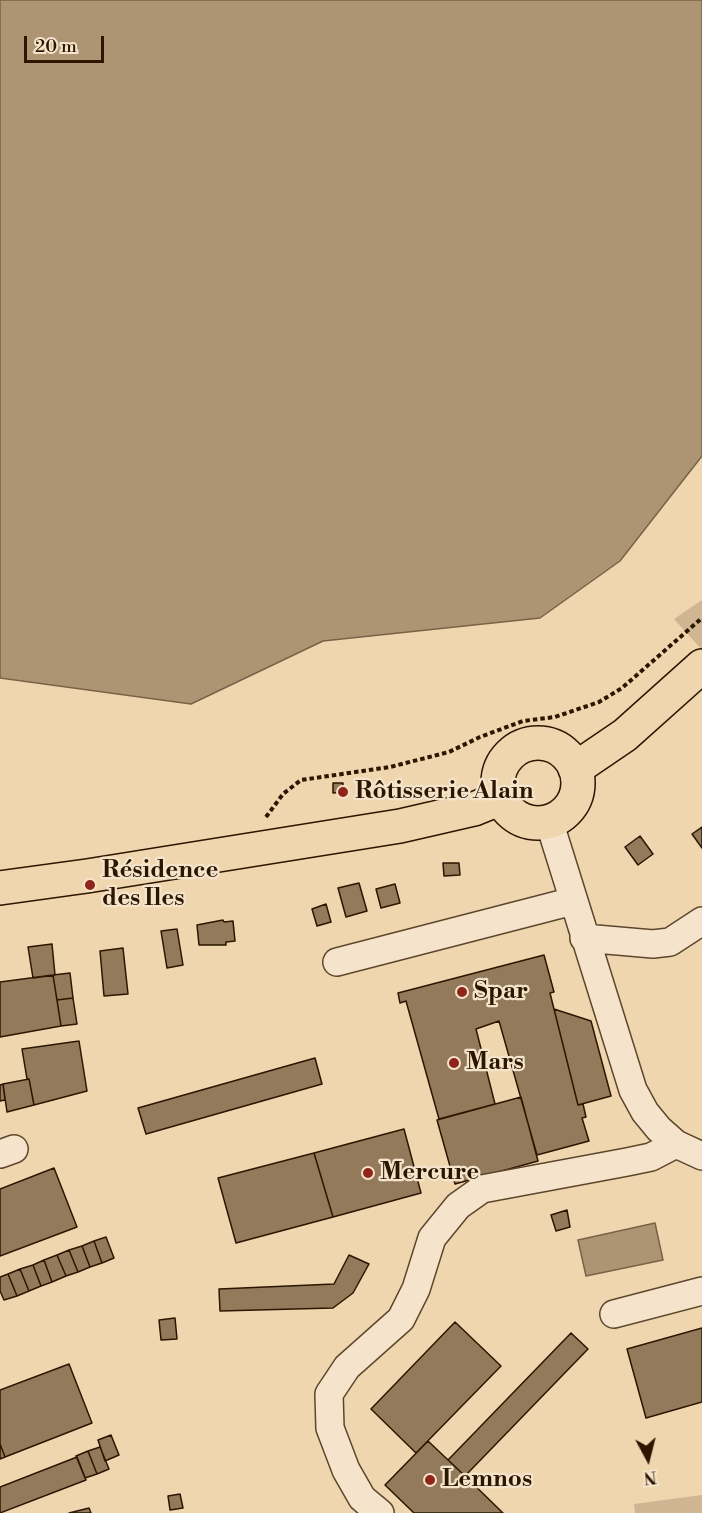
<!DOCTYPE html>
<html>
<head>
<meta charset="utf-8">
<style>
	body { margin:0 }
	#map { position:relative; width:702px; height:1513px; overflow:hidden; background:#f0d6af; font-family:"Libre Bodoni",serif }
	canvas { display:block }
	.north { position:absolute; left:618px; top:1429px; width:60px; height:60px; -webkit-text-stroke:4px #f5e4cb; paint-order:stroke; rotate:173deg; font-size:16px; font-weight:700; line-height:24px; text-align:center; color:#2c1600 }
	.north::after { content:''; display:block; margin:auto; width:21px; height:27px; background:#2c1600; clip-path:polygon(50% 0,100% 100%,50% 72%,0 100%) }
	.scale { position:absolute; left:24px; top:36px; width:80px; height:27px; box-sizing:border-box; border:3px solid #2c1600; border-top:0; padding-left:8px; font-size:18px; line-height:21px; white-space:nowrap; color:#2c1600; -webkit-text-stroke:4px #f5e4cb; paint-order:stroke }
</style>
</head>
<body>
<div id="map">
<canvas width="702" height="1513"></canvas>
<div class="north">N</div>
<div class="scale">20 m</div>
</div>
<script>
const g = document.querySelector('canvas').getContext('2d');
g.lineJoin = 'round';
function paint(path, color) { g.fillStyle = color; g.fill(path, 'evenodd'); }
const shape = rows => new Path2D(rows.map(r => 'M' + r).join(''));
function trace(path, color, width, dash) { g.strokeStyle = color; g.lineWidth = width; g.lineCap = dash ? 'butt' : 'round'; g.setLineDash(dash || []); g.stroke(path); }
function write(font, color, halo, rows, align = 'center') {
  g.font = font + ' "Libre Bodoni",serif'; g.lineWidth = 4.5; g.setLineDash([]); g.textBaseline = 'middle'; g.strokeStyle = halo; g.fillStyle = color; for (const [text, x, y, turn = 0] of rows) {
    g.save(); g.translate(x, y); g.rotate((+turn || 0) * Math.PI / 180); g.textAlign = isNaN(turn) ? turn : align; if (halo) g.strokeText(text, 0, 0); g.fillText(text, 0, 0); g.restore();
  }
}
const green = shape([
	[702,600,702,650,674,619],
	[702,1495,702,1513,635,1513,634,1504]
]);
const water = shape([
	[0,0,702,0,702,456,620,561,540,618,323,641,191,704,0,678,0,0],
	[655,1223,663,1260,586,1276,578,1240,655,1223]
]);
const building = shape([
	[333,783,343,783,343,792,333,793,333,783],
	[702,827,702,848,692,834,702,827],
	[640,836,653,854,638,865,625,847,640,836],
	[443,863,459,863,460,875,444,876,443,863],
	[359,883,367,911,346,917,338,888,359,883],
	[395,884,400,903,381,908,376,889,395,884],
	[326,904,331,922,317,926,312,909,326,904],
	[223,920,224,922,233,921,235,941,226,942,226,945,199,945,197,925,223,920],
	[177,929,183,965,167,968,161,931,177,929],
	[52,944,55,975,33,978,28,947,52,944],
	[123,948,128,994,104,996,100,951,123,948],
	[544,955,554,992,550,993,578,1105,583,1104,586,1117,582,1118,589,1141,537,1155,499,1021,476,1029,495,1104,439,1119,406,1001,400,1003,398,993,544,955],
	[70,973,73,998,57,1000,53,975,70,973],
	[53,975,61,1026,0,1037,0,982,53,975],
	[73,998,77,1024,61,1026,57,1000,73,998],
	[554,1009,591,1021,611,1096,578,1105,554,1009],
	[79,1041,87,1091,34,1105,29,1079,27,1079,22,1049,79,1041],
	[315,1058,322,1084,146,1134,138,1108,315,1058],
	[29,1079,34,1105,7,1112,3,1084,29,1079],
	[3,1084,5,1100,0,1101,0,1085,3,1084],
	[521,1097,538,1161,455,1184,437,1120,521,1097],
	[404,1129,421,1193,333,1217,314,1153,404,1129],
	[314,1153,333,1217,236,1243,218,1178,314,1153],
	[54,1168,77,1227,0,1256,0,1189,54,1168],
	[567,1210,570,1227,556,1231,551,1215,567,1210],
	[106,1237,114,1258,102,1263,94,1241,106,1237],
	[94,1241,102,1263,90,1267,82,1246,94,1241],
	[82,1246,90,1267,78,1272,69,1250,82,1246],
	[69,1250,78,1272,66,1276,57,1255,69,1250],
	[57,1255,66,1276,52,1282,44,1260,57,1255],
	[349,1255,369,1264,353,1293,333,1308,220,1311,219,1289,334,1284,349,1255],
	[44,1260,52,1282,41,1286,33,1265,44,1260],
	[33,1265,41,1286,29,1291,20,1269,33,1265],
	[20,1269,29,1291,17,1296,8,1274,20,1269],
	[8,1274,17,1296,4,1300,0,1291,0,1277,8,1274],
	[175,1318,177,1339,161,1340,159,1320,175,1318],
	[455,1322,501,1366,416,1453,371,1409,455,1322],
	[702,1328,702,1402,646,1418,627,1349,702,1328],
	[571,1333,588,1349,465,1476,448,1460,571,1333],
	[69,1364,92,1423,5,1457,0,1444,0,1390,69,1364],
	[111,1435,119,1455,105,1461,98,1440,111,1435],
	[428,1441,465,1476,503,1513,414,1513,385,1485,428,1441],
	[0,1444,5,1457,0,1459,0,1444],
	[100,1447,109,1469,97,1474,88,1451,100,1447],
	[88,1451,97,1474,85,1478,76,1456,88,1451],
	[77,1457,86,1480,0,1513,0,1487,77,1457],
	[180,1494,183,1508,170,1510,168,1496,180,1494],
	[89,1508,91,1513,69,1513,89,1508]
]);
const path = shape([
	[266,817,283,794,301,780,390,767,449,752,480,737,523,721,555,717,599,702,622,688,702,618]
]);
const minor = shape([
	[549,821,633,1090,645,1112,659,1129,676,1144,702,1156],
	[584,938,653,944,670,942,702,921],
	[337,962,573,901],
	[0,1154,14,1149],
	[614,1314,702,1291],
	[380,1513,362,1498,346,1470,330,1428,329,1394,347,1367,401,1319,416,1289,432,1238,458,1206,482,1189,627,1162,651,1157,676,1144]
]);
const major = shape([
	'498 783a40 40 0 1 1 80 0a40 40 0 1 1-80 0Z',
	[575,769,625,735,702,666],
	[0,888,87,876,400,826,474,809,501,798]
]);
const markers = [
	[343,792,6,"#8f2418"],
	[90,885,6,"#8f2418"],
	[462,992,6,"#8f2418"],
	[454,1063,6,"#8f2418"],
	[368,1173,6,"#8f2418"],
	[430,1480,6,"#8f2418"]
];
const poiNames = [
	["Rôtisserie Alain",355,792],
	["Résidence",102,871],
	["des Iles",102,899],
	["Spar",474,992],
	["Mars",466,1063],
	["Mercure",380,1173],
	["Lemnos",442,1480]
];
paint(green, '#cfb591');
paint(water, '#ad9574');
trace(water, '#796246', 1.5);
paint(building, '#927a5b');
trace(building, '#2c1600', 1.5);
trace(minor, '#5d462c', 30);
trace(major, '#2c1600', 36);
trace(path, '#2c1600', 4, [4.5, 3]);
trace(minor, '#f5e4cb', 27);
trace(major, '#f0d6af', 33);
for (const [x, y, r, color] of markers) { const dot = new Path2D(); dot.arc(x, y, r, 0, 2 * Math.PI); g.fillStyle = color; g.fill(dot); trace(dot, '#f5e4cb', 2); }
write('bold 24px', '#2c1600', '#f5e4cb', poiNames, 'left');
</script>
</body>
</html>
